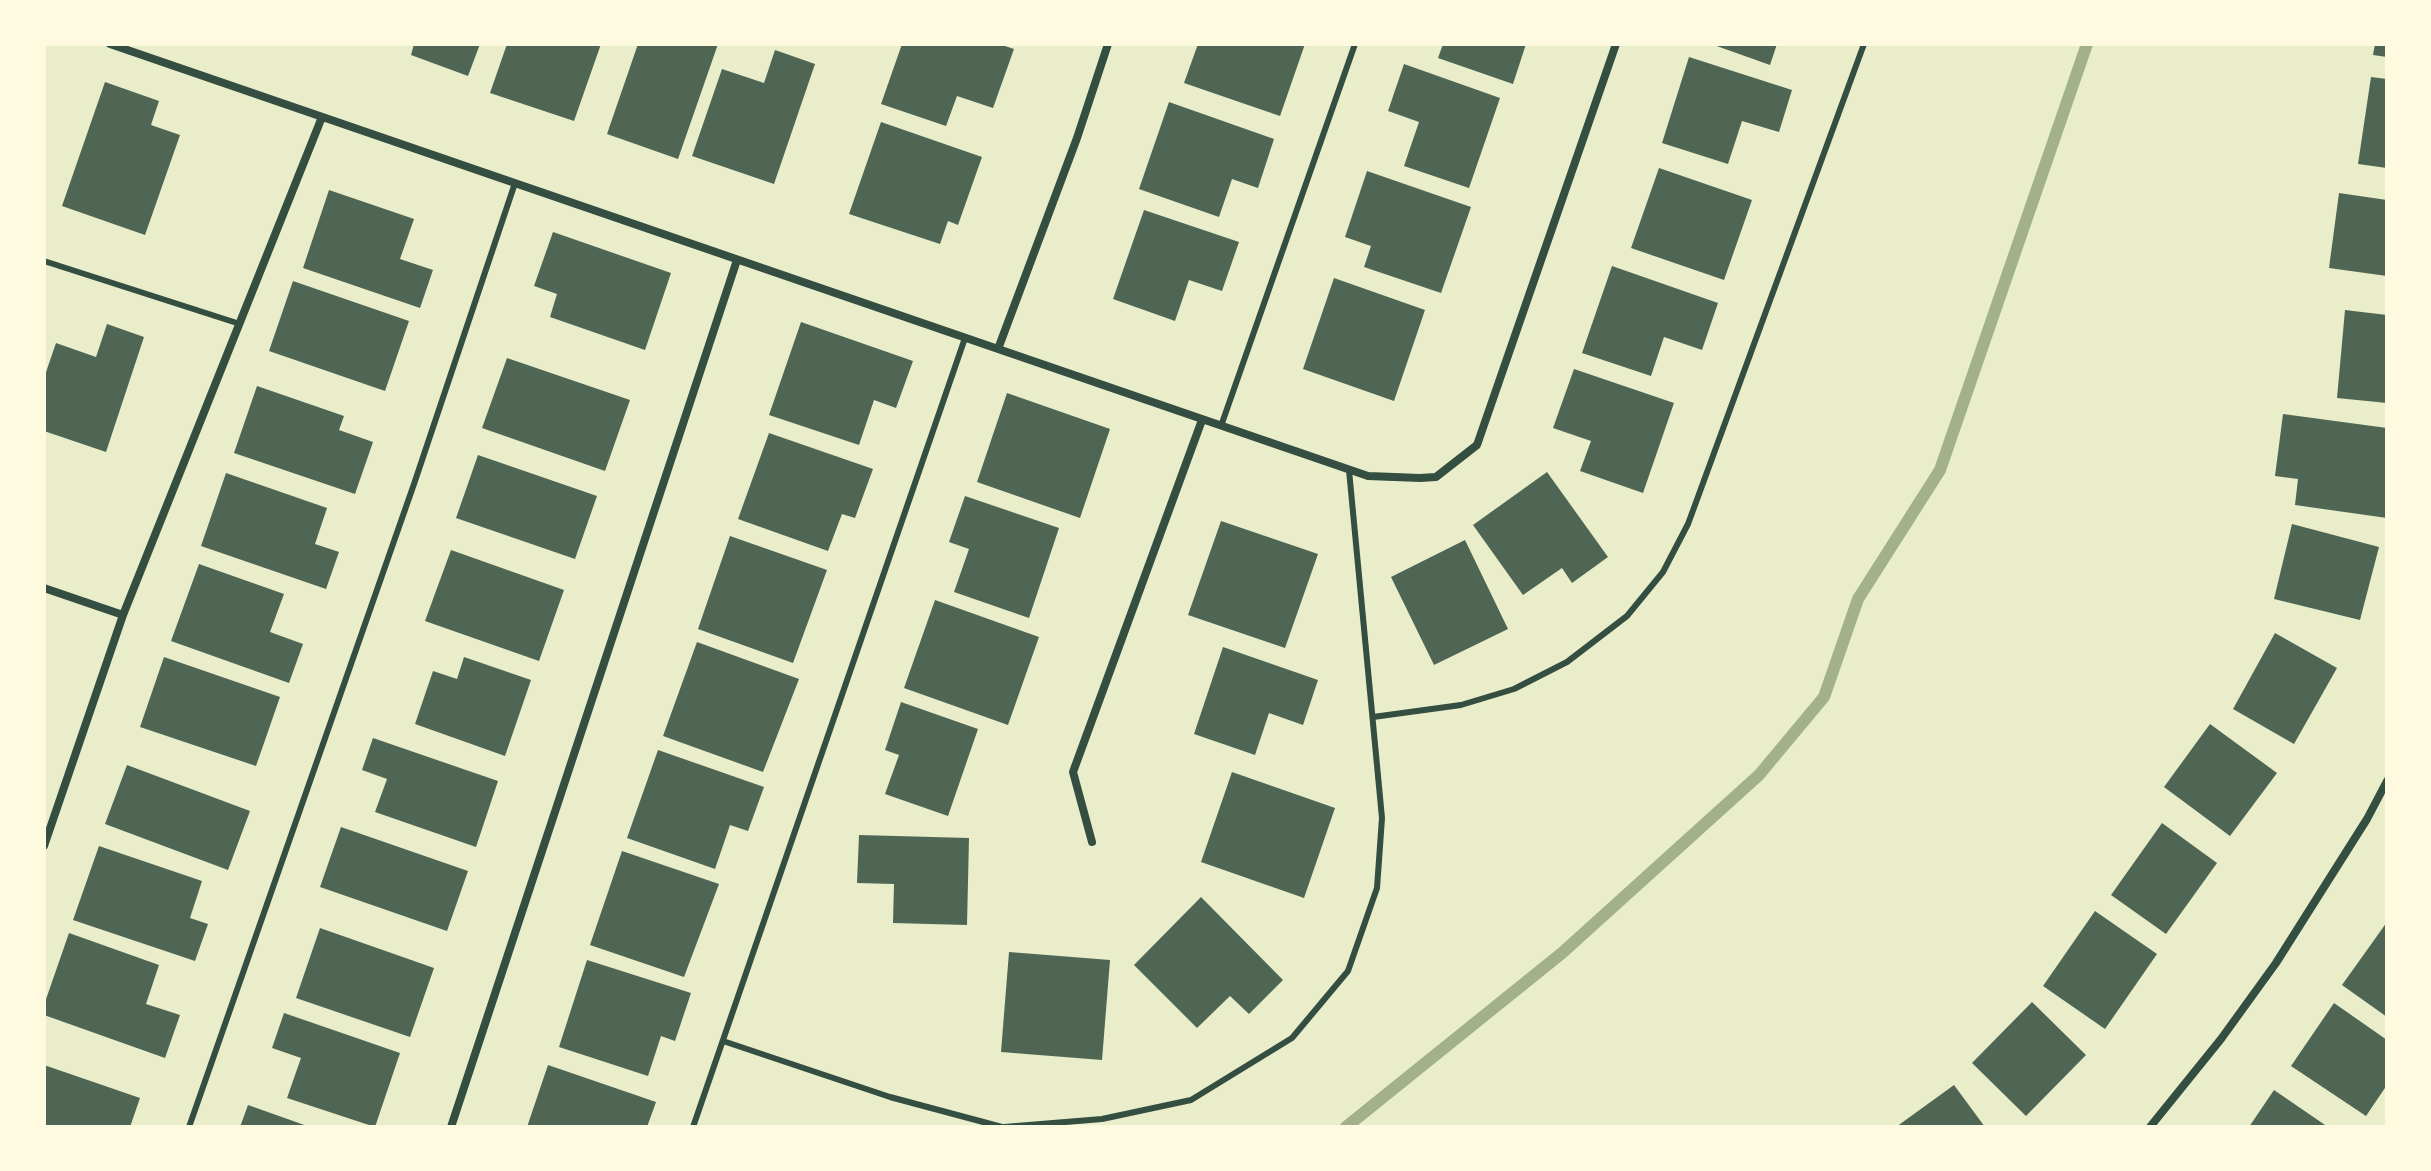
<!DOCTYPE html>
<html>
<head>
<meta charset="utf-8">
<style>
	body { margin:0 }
	#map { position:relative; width:2431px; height:1171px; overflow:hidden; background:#e9edc9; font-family:Rubik,sans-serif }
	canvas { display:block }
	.frame { position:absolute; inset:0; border:46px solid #fefae0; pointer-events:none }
</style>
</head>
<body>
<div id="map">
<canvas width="2431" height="1171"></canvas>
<div class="frame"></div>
</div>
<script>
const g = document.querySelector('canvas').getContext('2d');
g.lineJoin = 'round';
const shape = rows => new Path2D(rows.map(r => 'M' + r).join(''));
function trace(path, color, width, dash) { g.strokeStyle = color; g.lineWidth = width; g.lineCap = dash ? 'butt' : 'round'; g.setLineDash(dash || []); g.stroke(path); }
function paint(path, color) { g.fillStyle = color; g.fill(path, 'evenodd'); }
const stream = shape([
	[1346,1127,1562,953,1759,775,1824,697,1858,599,1940,470,2087,44]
]);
const building = shape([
	[414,44,480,44,468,76,411,55],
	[507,44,601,44,574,121,490,93],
	[638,44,718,44,678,159,607,134],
	[902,44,999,44,1014,49,993,108,957,96,946,126,881,104],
	[1198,44,1305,44,1280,116,1184,83],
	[1443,44,1526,44,1513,84,1438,58],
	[1711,44,1777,44,1770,65],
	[2375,44,2387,44,2387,57,2373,55],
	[775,50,815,64,774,184,692,156,722,69,764,83],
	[1689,57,1792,90,1779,132,1742,121,1728,164,1662,143],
	[1404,64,1500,98,1469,188,1404,166,1419,122,1388,111],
	[2371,77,2387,79,2387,168,2358,164],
	[105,82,159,101,151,125,180,135,145,235,62,206],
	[1169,102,1274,139,1258,188,1232,179,1219,217,1139,189],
	[881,122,982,157,958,225,948,221,940,244,849,214],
	[1659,168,1752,200,1724,280,1631,248],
	[1367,171,1471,207,1441,293,1364,267,1371,246,1345,237],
	[329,190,414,219,400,259,433,270,420,308,303,268],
	[2339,193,2387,200,2387,276,2329,268],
	[1144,210,1239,242,1222,291,1189,280,1175,321,1113,299],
	[553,232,671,273,645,350,550,317,557,294,534,286],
	[1612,266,1718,303,1702,350,1664,337,1651,376,1582,353],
	[1334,278,1425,310,1394,401,1303,369],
	[293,281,409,321,385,391,269,351],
	[2345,310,2387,315,2387,403,2337,398],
	[801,322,913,361,896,408,874,400,859,445,769,415],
	[107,324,144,337,106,452,44,431,44,378,56,343,96,357],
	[507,358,630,400,605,471,482,428],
	[1574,369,1674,403,1643,493,1580,471,1591,441,1553,428],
	[257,386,344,416,339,430,373,442,355,494,234,453],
	[1007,393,1110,429,1080,518,977,482],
	[2283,414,2387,428,2387,518,2295,505,2298,479,2275,476],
	[769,433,873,469,855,518,842,514,828,551,738,519],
	[478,455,597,496,575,559,456,518],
	[1547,472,1608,557,1572,583,1562,568,1523,595,1473,525],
	[226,473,327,508,315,544,339,552,326,589,201,546],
	[965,496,1059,528,1029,618,954,592,969,549,949,542],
	[1221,521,1318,554,1285,648,1188,615],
	[2292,524,2379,547,2360,620,2274,599],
	[730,536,827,570,793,663,698,629],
	[1465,540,1508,629,1434,665,1391,577],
	[451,550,564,590,539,661,425,621],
	[199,564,284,594,270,632,303,644,289,683,171,641],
	[935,600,1039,637,1008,725,904,688],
	[2275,633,2337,668,2294,744,2233,709],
	[697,642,799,679,763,772,663,736],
	[1223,647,1318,680,1303,725,1269,713,1255,755,1194,734],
	[164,657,280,697,256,766,140,727],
	[464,657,531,680,505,756,415,724,433,671,457,679],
	[901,702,978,729,948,816,885,794,899,755,885,750],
	[2210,724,2277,773,2230,836,2164,787],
	[373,738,498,781,476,847,375,812,387,779,362,770],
	[658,750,764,787,748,831,730,825,715,869,627,838],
	[127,765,250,811,228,870,105,824],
	[1232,772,1335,808,1304,898,1201,862],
	[2162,823,2217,863,2166,934,2111,895],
	[341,827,468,871,447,931,320,887],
	[859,835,969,838,967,925,893,923,894,884,857,883],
	[99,846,202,881,190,918,208,924,195,961,73,920],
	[622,851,719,884,684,977,590,945],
	[1201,897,1283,980,1249,1014,1230,996,1197,1028,1134,965],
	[2095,911,2157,954,2105,1029,2043,986],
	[2387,922,2387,1017,2342,985],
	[320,928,434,968,410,1037,296,998],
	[69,933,159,965,146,1004,180,1015,165,1058,44,1015,44,1005],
	[1009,952,1110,960,1102,1060,1001,1052],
	[587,960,691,993,675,1041,661,1036,648,1076,559,1047],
	[2032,1002,2086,1055,2026,1116,1972,1063],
	[2334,1003,2387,1040,2387,1085,2366,1116,2291,1066],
	[284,1013,400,1053,375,1127,287,1098,301,1058,272,1048],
	[44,1065,140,1098,130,1127,44,1127],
	[548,1065,656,1102,647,1127,527,1127],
	[1954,1085,1985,1127,1896,1127],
	[2274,1090,2328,1127,2249,1127],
	[248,1105,310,1127,240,1127]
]);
const service = shape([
	[44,261,240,324],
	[1221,426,1355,44],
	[1373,717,1461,705,1514,689,1567,662,1627,616,1663,572,1688,524,1864,44],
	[723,1041,890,1097,1002,1127],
	[189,1127,414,484,515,183],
	[693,1127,965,338],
	[1004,1127,1102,1119,1191,1100,1292,1038,1348,971,1377,888,1382,818,1349,470]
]);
const minor = shape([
	[110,44,1368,476,1420,478,1436,477,1477,445,1616,44],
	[998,349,1077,138,1108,44],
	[44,588,123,615],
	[1092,842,1073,772,1202,420],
	[44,846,123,615,322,117],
	[451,1127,737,260],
	[2150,1127,2221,1039,2276,963,2367,819,2387,781]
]);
trace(stream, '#a3b18a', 12);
paint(building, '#4f6655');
trace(service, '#344e41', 6);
trace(minor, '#344e41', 8);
</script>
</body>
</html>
